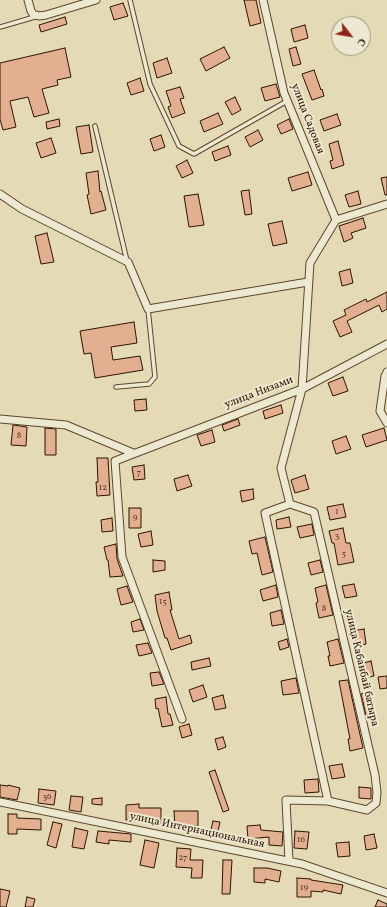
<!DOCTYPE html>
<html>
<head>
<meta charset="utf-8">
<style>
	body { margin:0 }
	#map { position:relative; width:387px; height:907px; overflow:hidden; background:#e4dbb6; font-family:Vollkorn,serif }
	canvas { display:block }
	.north { position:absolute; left:331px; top:16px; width:40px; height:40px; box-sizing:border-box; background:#ede8d0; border:1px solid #a1937d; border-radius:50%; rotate:121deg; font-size:11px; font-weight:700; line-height:16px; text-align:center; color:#2e1300 }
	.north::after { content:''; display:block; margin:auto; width:14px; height:18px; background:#8f2418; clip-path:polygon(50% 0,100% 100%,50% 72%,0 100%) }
</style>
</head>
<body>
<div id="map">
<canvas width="387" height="907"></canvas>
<div class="north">С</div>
</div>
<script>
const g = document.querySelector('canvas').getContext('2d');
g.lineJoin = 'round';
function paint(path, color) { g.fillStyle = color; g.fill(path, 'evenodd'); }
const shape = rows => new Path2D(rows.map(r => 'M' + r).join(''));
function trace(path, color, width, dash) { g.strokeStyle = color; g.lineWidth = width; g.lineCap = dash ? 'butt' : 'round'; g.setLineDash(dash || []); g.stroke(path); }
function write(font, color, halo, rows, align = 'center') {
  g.font = font + ' Vollkorn,serif'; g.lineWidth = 4; g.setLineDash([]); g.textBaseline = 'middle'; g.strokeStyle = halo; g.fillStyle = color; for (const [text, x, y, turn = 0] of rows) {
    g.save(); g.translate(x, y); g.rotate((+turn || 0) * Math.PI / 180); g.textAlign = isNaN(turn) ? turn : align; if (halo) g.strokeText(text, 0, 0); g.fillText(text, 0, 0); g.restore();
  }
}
const building = shape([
	[244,0,256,0,261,23,250,26,244,0],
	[123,3,128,16,114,20,110,7,123,3],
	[65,17,67,24,41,32,39,25,65,17],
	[305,25,308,38,294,42,291,29,305,25],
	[224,47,230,58,206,71,200,59,224,47],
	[296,47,301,64,293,66,289,49,296,47],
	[65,48,71,77,57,80,58,85,42,89,49,113,34,117,28,97,10,101,16,127,3,130,0,119,0,63,65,48],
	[167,58,172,73,157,78,153,63,167,58],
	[314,70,321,90,322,89,324,96,312,100,302,74,314,70],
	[140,78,144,91,131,95,127,83,140,78],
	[276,84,280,97,265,101,261,88,276,84],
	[180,87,184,98,180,99,185,113,172,118,168,107,171,106,166,91,180,87],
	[235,97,241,110,232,115,225,102,235,97],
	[218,113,223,124,204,132,200,121,218,113],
	[337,114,341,125,324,131,320,120,337,114],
	[59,119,60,126,47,129,46,122,59,119],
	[289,119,293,129,281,134,277,125,289,119],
	[89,125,93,152,81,154,76,127,89,125],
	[258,130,263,140,250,147,245,137,258,130],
	[161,135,165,147,154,151,150,139,161,135],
	[51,138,56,153,41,158,36,143,51,138],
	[338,141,344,165,332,169,330,161,333,160,329,144,338,141],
	[228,146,231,155,215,161,212,152,228,146],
	[187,160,193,173,182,178,176,166,187,160],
	[98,171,100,192,101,191,106,210,91,214,87,195,89,194,86,173,98,171],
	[308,172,312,185,292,191,288,178,308,172],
	[387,177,387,195,385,195,381,178,387,177],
	[249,190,252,214,245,215,241,191,249,190],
	[358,191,361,204,349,207,345,195,358,191],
	[198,194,204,225,189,227,184,196,198,194],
	[363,218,366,228,351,233,353,238,344,242,339,226,363,218],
	[282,221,287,243,273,246,268,224,282,221],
	[47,233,54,262,41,264,35,236,47,233],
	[350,269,353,283,342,286,339,272,350,269],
	[387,292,387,309,382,312,379,305,347,321,352,332,340,337,333,321,346,315,344,310,366,299,367,302,387,292],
	[134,322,137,343,111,347,113,360,140,356,143,370,95,378,91,353,84,354,80,331,134,322],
	[343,377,348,391,333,396,328,383,343,377],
	[146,399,147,410,135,411,134,400,146,399],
	[281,405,283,413,265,419,263,411,281,405],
	[238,419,240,425,224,431,222,425,238,419],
	[13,425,27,427,26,446,11,445,13,425],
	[45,428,56,429,56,455,45,455,45,428],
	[384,428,387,440,366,447,362,435,384,428],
	[212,430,215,442,201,446,197,435,212,430],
	[346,436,351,449,336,454,332,441,346,436],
	[97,458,108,458,110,495,97,496,96,482,98,482,97,458],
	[144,465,145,479,134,480,132,467,144,465],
	[188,475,192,486,177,491,174,479,188,475],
	[305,475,309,489,295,493,291,480,305,475],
	[253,489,254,499,242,502,240,491,253,489],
	[343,504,346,517,330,520,327,507,343,504],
	[129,508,141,508,141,528,129,528,129,508],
	[289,517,291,527,277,529,276,520,289,517],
	[112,518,113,531,102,532,101,520,112,518],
	[312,524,314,535,300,538,297,527,312,524],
	[343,528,346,543,350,543,354,562,338,565,334,543,332,543,329,531,343,528],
	[151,531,153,545,141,547,138,534,151,531],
	[265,537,273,572,262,575,257,553,252,554,249,541,265,537],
	[116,544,117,559,123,576,110,577,108,560,107,560,104,547,116,544],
	[153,560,165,561,165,570,153,572,153,560],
	[320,560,323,572,311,575,308,563,320,560],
	[354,584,357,596,345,598,342,586,354,584],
	[276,585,278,597,263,601,260,590,276,585],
	[326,585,333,615,319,618,316,603,318,602,315,588,326,585],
	[127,586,133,602,121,605,117,589,127,586],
	[169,592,172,610,170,610,179,639,190,635,192,643,171,650,167,638,165,638,157,611,155,595,169,592],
	[281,610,284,624,272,626,270,613,281,610],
	[140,619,144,630,133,632,131,622,140,619],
	[364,629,366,644,355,646,352,631,364,629],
	[287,639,289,647,280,650,278,642,287,639],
	[338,639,344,663,330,666,328,656,330,656,327,642,338,639],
	[148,643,152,653,139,656,136,645,148,643],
	[209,658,211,666,192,670,191,662,209,658],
	[371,661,374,676,363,678,360,664,371,661],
	[159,672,164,684,152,686,150,673,159,672],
	[387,676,387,688,380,689,378,677,387,676],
	[296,678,299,693,283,695,281,681,296,678],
	[348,680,363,748,350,751,348,739,350,739,339,681,348,680],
	[203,685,207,697,193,702,189,690,203,685],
	[370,692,374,713,366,715,361,694,370,692],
	[223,695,226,708,215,710,212,698,223,695],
	[166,697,168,714,170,714,173,725,162,727,158,708,156,709,155,699,166,697],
	[189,724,192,735,182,738,179,727,189,724],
	[223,737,226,747,218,750,215,739,223,737],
	[342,764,345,777,332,779,329,766,342,764],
	[215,770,229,810,223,812,209,772,215,770],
	[318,779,319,792,305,793,304,780,318,779],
	[0,785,8,786,8,785,20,788,17,800,0,797,0,785],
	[359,787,371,788,371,799,359,798,359,787],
	[39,789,56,791,54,805,38,803,39,789],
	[71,796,83,797,81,812,69,810,71,796],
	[102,798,102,805,92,804,92,799,102,798],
	[139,804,139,808,161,808,161,824,149,824,149,819,126,820,126,805,139,804],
	[174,811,198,811,198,826,188,826,188,825,175,826,174,811],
	[8,814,17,814,17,818,41,819,41,830,17,829,17,834,8,834,8,814],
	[213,821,220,822,217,836,210,834,213,821],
	[53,822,62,824,56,848,47,845,53,822],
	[260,825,261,830,283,832,282,846,269,845,269,837,248,839,247,826,260,825],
	[75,828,88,831,84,849,72,847,75,828],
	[98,831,131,834,131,842,109,840,109,844,96,842,98,831],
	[295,831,309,832,307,849,294,848,295,831],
	[374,834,377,848,366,850,364,836,374,834],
	[145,840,159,843,154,868,140,865,145,840],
	[349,842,350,856,338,857,336,843,349,842],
	[177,848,191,849,190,860,203,860,202,878,191,878,192,868,176,867,177,848],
	[223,860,232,860,230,894,222,894,223,860],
	[254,868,267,868,281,871,279,882,265,879,265,883,254,882,254,868],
	[297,878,311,879,311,880,343,885,341,894,323,890,323,892,311,891,311,897,297,897,297,878],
	[0,889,10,891,6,907,0,907,0,889],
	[27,897,35,899,33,907,25,907,27,897],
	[378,900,387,904,387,907,375,907,378,900]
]);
const service = shape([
	[130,0,150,84,179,146,194,154,287,101],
	[0,27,38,16],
	[95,126,127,261],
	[116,387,149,384,155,377,148,309]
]);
const minor = shape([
	[28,0,31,11,33,14,39,16,46,15,96,0],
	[263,0,284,93,336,220],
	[0,194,22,209,128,262,148,309,308,282],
	[387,372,385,376,380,411,387,423],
	[0,419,66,425,133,453],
	[290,504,265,513,328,801],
	[182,719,122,557,115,461,302,389,387,344],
	[0,802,302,864,387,893],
	[289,861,286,800,328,801,367,810,376,803,377,792,375,775,314,512,290,504,281,468,302,389,310,263,336,220,387,204]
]);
const numberNames = [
	["8",19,436],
	["7",139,473],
	["12",103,488],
	["1",337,512],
	["9",135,518],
	["3",337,536],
	["5",344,554],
	["15",163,602],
	["8",324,609],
	["36",47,797],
	["16",301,840],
	["27",183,858],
	["19",304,888]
];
const streetNames = [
	["улица Садовая",307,119,69],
	["улица Низами",259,393,-21],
	["улица Кабанбай батыра",361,668,77],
	["улица Интернациональная",197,831,12]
];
paint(building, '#e3af91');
trace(building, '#2e1300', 1);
trace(service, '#5c452e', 5.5);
trace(minor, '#5c452e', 9);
trace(service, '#ede8d0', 3.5);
trace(minor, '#ede8d0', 7);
write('9px', '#5b3a24', null, numberNames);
write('11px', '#2e1300', '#ede8d0', streetNames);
</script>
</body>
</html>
